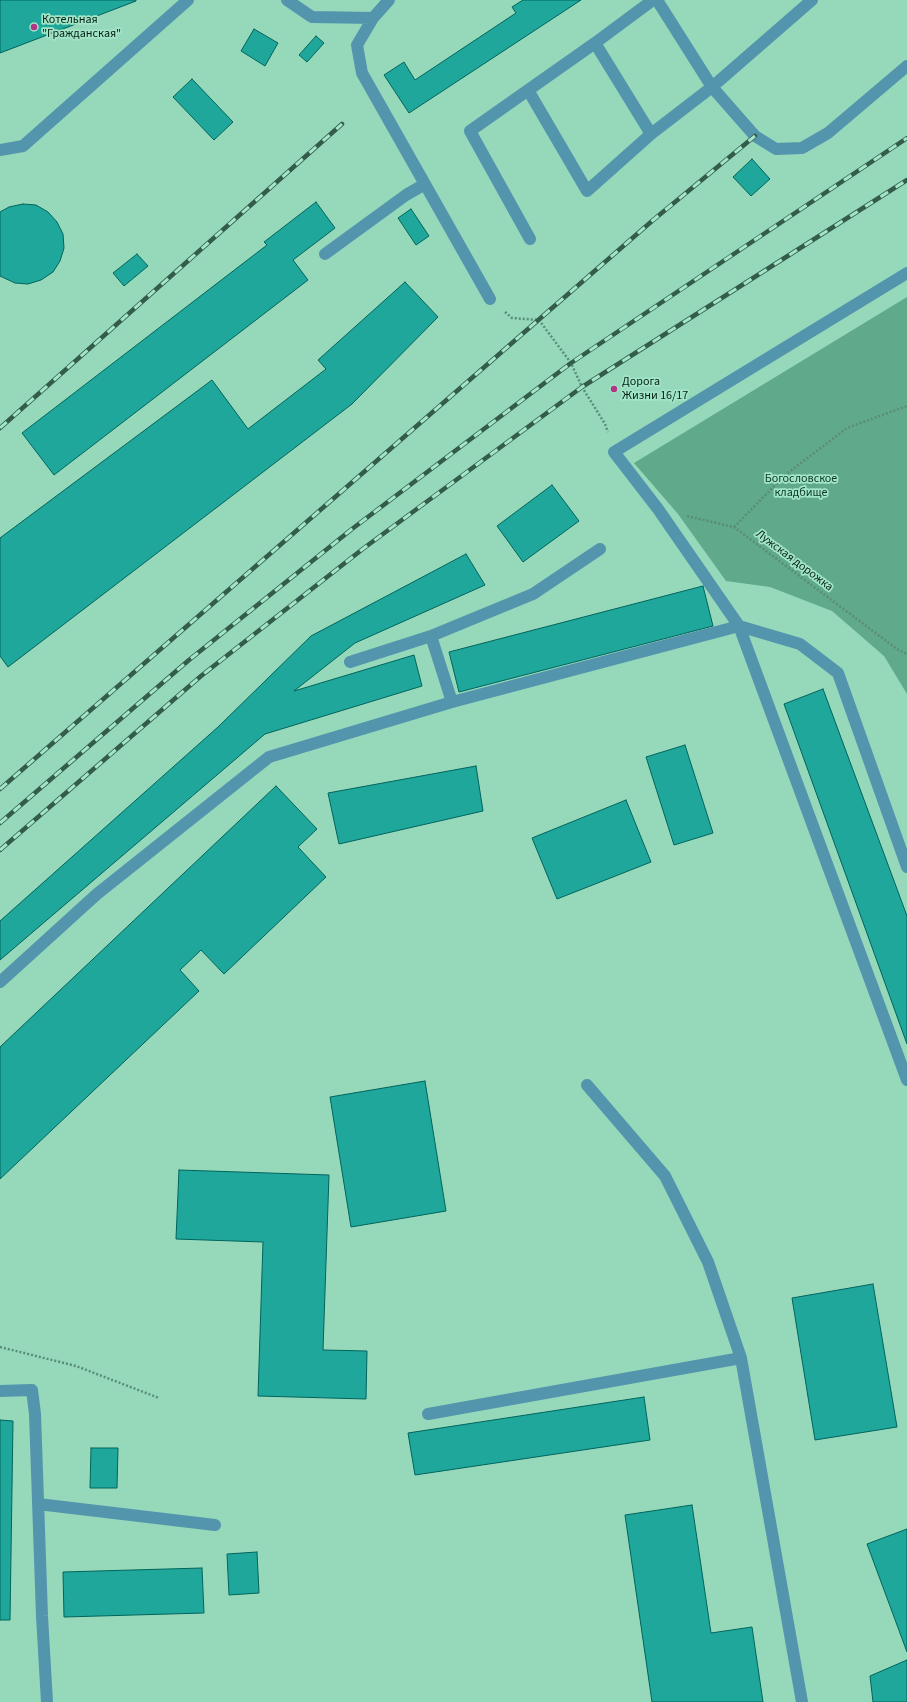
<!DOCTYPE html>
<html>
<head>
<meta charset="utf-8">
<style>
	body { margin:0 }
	canvas { display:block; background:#95d8ba }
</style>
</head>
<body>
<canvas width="907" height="1702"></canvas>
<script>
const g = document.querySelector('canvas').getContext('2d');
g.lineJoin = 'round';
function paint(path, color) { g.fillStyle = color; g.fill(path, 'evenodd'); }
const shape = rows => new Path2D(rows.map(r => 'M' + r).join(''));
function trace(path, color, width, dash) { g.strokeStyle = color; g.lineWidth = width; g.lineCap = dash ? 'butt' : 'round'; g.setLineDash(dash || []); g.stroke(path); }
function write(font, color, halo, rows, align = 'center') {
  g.font = font + ' "Source Sans 3",sans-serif'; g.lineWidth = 3.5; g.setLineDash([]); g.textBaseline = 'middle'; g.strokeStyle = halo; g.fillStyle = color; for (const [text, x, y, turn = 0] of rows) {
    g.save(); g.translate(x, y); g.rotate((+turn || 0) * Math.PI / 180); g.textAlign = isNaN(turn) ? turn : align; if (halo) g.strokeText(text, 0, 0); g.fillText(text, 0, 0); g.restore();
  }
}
const green = shape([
	[907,297,907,694,884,656,832,611,770,587,726,581,678,514,634,463]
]);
const building = shape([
	[0,0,136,0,136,1,0,53,0,0],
	[523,0,581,0,409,113,384,75,404,62,415,80,516,13,512,7,523,0],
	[254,29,278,43,265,66,241,51,254,29],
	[316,36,324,43,307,62,299,55,316,36],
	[192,79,233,122,214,140,173,97,192,79],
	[752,159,770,179,751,196,733,177,752,159],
	[316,202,335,228,293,260,308,280,54,475,22,433,267,245,264,242,316,202],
	[23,204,36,205,48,212,57,222,63,234,64,248,60,261,53,272,41,280,28,284,15,283,0,276,0,212,9,207,23,204],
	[411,209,429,236,416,245,398,218,411,209],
	[137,254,148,266,124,286,113,273,137,254],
	[405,282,438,317,352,404,8,667,0,656,0,538,212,380,248,429,326,369,318,360,405,282],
	[552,485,579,521,523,562,497,526,552,485],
	[466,554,485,585,355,643,294,691,414,655,422,686,265,734,0,960,0,921,218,727,311,636,466,554],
	[703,586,713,626,459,692,449,652,703,586],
	[823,689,907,916,907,1044,784,704,823,689],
	[685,745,713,833,674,845,646,757,685,745],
	[476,766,483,811,339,844,328,793,476,766],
	[276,786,317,829,298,847,326,877,224,974,201,950,180,970,199,991,0,1179,0,1047,276,786],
	[626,800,651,862,557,899,532,838,626,800],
	[425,1081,446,1211,351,1227,330,1097,425,1081],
	[179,1170,329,1175,323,1350,367,1351,366,1399,258,1396,263,1242,176,1239,179,1170],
	[873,1284,897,1427,815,1440,792,1298,873,1284],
	[644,1397,650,1440,415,1475,408,1433,644,1397],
	[0,1420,13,1421,10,1620,0,1620,0,1420],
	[91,1448,118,1448,117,1488,90,1488,91,1448],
	[692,1505,711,1633,752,1627,763,1702,652,1702,625,1515,692,1505],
	[907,1529,907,1652,867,1544,907,1529],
	[257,1552,259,1593,229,1595,227,1554,257,1552],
	[202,1568,204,1613,64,1617,63,1572,202,1568],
	[907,1660,907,1702,873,1702,870,1676,907,1660]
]);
const path = shape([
	[505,312,512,318,539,320,571,363,582,387,605,424,608,432],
	[687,516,734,527,897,649,907,654],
	[734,527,785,475,847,428,907,406],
	[0,1347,76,1366,159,1398]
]);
const lane = shape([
	[287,0,312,17,373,18],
	[389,0,373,18,357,45,362,73,490,299],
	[657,0,712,87,755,136,776,149,802,148,828,133,907,66],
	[595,43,651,134],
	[528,90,587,191,651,134,712,87,812,0],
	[0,150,23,146,188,0],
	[530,239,470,131,595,43,653,0],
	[325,254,406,195,425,184],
	[907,273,614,452,658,509,739,626,907,1080],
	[431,636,452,702],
	[350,662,431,636,533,594,600,549],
	[0,982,97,894,269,757,452,702,739,626,800,644,838,673,907,867],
	[587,1085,665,1176,708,1262,741,1358,802,1702],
	[0,1391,32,1390,35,1414,42,1616,47,1702],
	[428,1414,741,1358],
	[38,1504,215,1525]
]);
const rail = shape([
	[0,428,342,124],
	[0,789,652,221,755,136],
	[0,823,189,660,352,529,571,363,907,138],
	[0,850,201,676,364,548,582,387,907,180]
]);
const markers = [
	[34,27,4,"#b13585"],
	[614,389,4,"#b13585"]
];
const poiNames = [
	["Котельная",42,20],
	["\"Гражданская\"",42,34],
	["Дорога",622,382],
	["Жизни 16/17",622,396]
];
const parkNames = [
	["Богословское",801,479],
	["кладбище",801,493]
];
const streetNames = [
	["Лужская дорожка",794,561,37]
];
paint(green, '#60a98a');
paint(building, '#20a79b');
trace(building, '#01645c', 1);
trace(path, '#5a8d77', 2.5, [2, 2]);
trace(lane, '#5495ae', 12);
trace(rail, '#335c4b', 4.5);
trace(rail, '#a2e5c7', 3, [9]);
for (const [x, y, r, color] of markers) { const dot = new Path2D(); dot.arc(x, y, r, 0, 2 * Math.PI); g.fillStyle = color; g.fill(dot); trace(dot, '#a2e5c7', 1.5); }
write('12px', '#052117', '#a2e5c7', poiNames, 'left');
write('12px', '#0d392a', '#a2e5c7', parkNames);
write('12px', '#052117', '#a2e5c7', streetNames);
</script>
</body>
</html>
